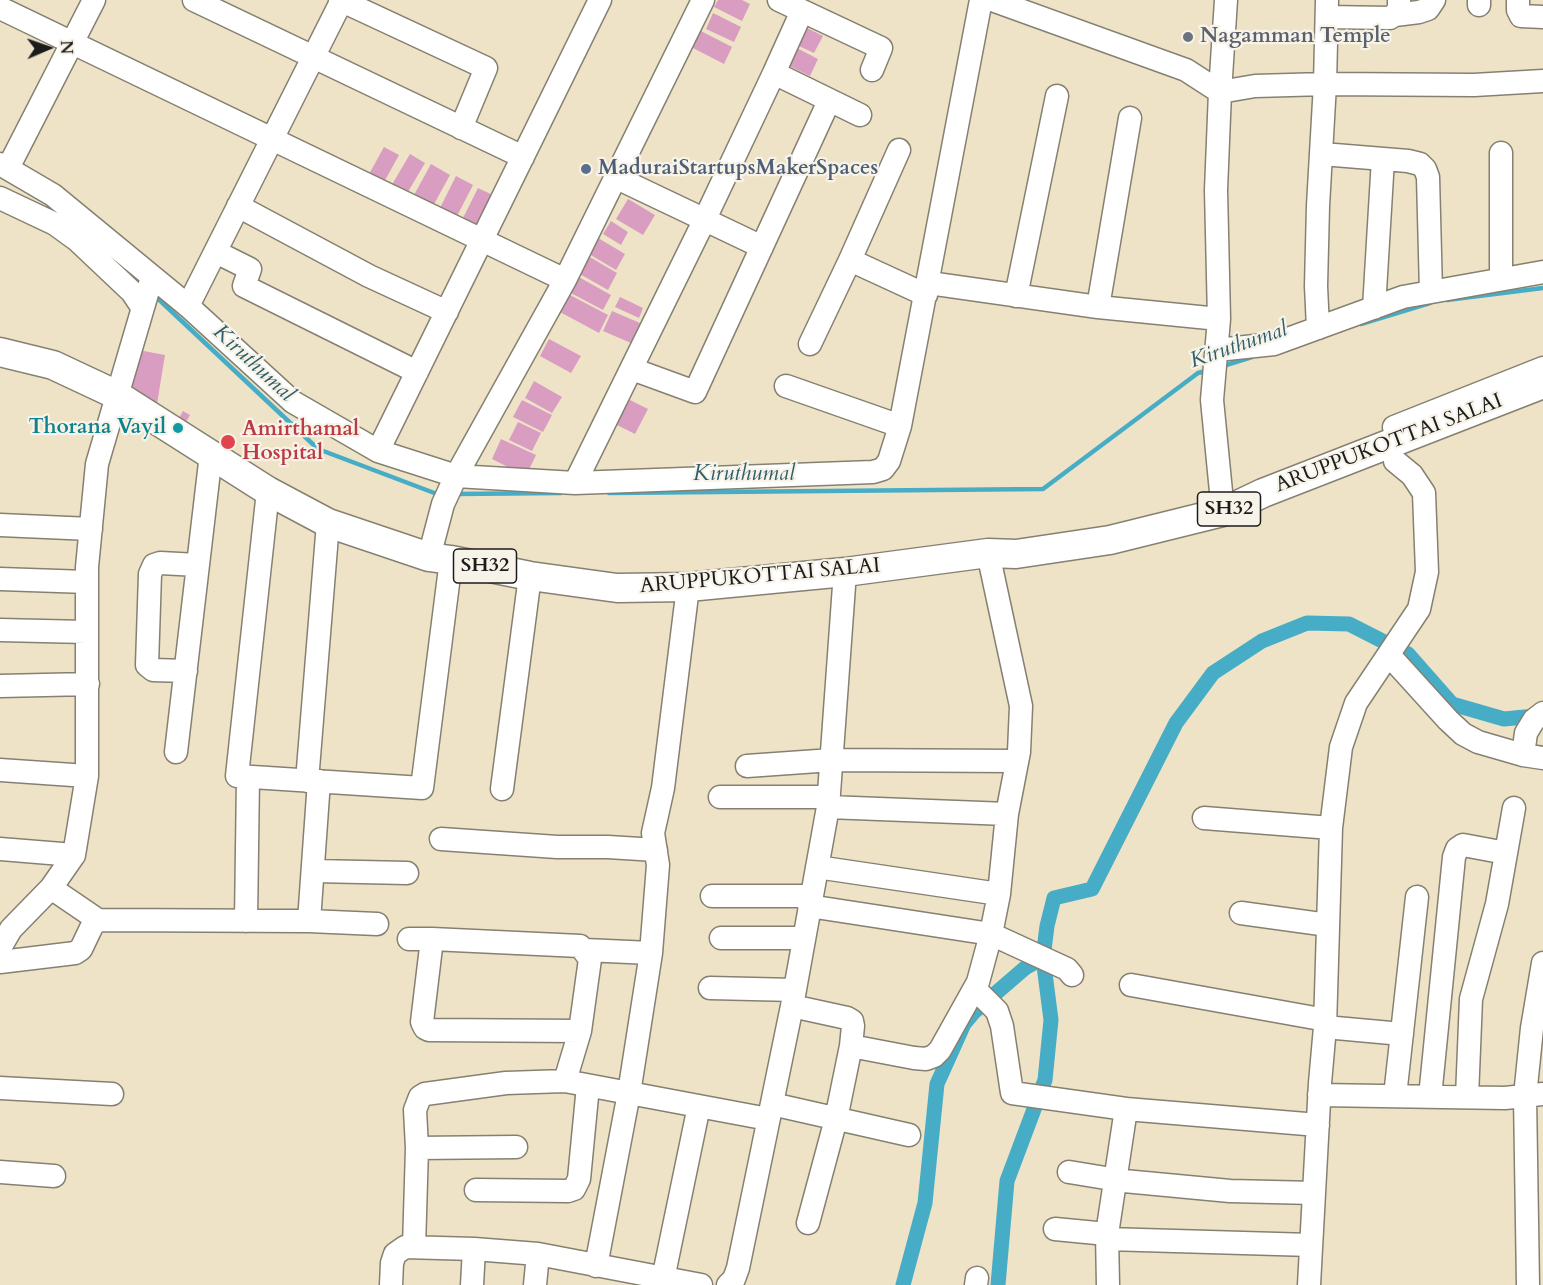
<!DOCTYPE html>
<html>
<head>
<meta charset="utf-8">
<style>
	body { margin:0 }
	#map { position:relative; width:1543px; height:1285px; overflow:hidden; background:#eee3c6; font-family:Cardo,serif }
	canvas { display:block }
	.north { position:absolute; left:18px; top:18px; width:60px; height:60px; -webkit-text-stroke:4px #f7f3e8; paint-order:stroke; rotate:88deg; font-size:16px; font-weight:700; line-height:24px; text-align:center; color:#1c1c1c }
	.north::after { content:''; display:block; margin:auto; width:21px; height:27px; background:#1c1c1c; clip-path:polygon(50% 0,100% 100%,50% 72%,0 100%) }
</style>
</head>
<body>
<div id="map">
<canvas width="1543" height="1285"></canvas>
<div class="north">N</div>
</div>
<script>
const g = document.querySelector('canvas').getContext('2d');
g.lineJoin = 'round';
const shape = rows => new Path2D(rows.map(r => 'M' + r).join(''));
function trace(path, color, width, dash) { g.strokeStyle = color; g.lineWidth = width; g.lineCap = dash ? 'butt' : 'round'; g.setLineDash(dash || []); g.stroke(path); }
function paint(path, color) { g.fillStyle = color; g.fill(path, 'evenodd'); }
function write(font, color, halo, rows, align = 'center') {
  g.font = font + ' Cardo,serif'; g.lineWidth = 4.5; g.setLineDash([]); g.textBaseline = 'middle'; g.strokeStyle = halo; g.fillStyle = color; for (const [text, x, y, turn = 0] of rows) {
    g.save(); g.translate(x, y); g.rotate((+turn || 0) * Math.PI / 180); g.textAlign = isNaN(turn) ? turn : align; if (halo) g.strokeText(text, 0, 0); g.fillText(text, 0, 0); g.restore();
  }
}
const stream = shape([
	[153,294,318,449,437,494,441,494],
	[1447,300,1543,288],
	[1361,324,1430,303],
	[1223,366,1252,357],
	[609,493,1043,489,1198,373,1206,371],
	[456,494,561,493]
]);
const canal = shape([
	[903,1285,925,1203,937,1084,964,1024,974,1012,1025,968,1043,958,1047,926,1054,898,1092,889,1176,723,1213,673,1262,641,1307,623,1349,624,1408,654,1452,704,1504,719,1535,716,1539,712],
	[998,1285,1007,1181,1045,1080,1051,1020,1043,958]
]);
const building = shape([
	[718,0,742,0,750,4,742,21,714,7],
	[713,13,741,27,734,42,706,29],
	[799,24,823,36,814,53,790,42],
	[699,30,732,47,724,64,691,47],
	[791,45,818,59,810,76,783,63],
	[384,147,399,155,383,184,368,176],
	[410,154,425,163,405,197,390,188],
	[431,164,450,175,433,206,414,195],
	[456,176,473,185,457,216,440,208],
	[478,188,499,198,482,232,461,222],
	[628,199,655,215,643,235,616,219],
	[611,221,628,232,621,245,603,234],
	[593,235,625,254,616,270,584,251],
	[588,256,617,273,608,290,578,273],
	[577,276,611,295,603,310,569,292],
	[570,295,608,315,599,333,560,312],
	[620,297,643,308,639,318,615,307],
	[612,311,640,323,631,343,603,331],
	[549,339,581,356,571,373,540,356],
	[133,349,165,355,157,404,124,399],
	[534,381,562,397,552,413,525,398],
	[628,399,648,409,635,434,615,424],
	[522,400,552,415,543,432,513,417],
	[183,411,190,415,173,445,166,441],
	[518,422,541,433,532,451,509,440],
	[501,439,536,455,526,476,492,459]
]);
const minor = shape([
	[194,0,523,157],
	[340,0,486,68,461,128],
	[779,0,881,48,872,70],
	[992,0,1186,70,1220,92,1255,86,1325,84,1474,85,1543,81],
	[1518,0,1518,10,1521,16,1543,17],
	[1479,5,1479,0],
	[0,8,565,280],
	[1395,15,1419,12,1428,9,1434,0],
	[1327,17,1390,18,1399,11,1399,0],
	[774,73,802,11],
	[899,150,850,260,926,295],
	[1501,153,1501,279],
	[1322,154,1408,161,1420,164,1425,169,1428,177,1431,292],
	[0,164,53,195,188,306,293,402,378,451,456,476,575,483,873,472,883,469,889,461,900,426,981,0],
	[8,168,94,0],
	[615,177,762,247],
	[0,198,55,224,77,240,132,292,142,307],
	[238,206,369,276,447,312],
	[216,252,250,269,244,286,417,372],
	[929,283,1098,307,1219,319],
	[1016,296,1057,96],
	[188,306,342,0],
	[1098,307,1130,118],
	[1374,308,1383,159],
	[1318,328,1316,286,1318,206,1325,84,1327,0],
	[810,344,850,260],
	[1217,350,1274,344,1403,297,1543,272],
	[632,369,695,392,829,101],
	[786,386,900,426],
	[1394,427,1543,368],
	[378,451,600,0],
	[575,483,704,221,774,73,860,115],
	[268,491,237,776,422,788,451,560],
	[1223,512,1212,400,1219,319,1216,190,1220,92,1226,0],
	[0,525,91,529],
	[429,557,443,504,456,476,565,280,703,0],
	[0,579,87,582],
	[0,630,86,632],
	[1389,655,1448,720,1463,734,1478,742,1523,755,1543,758],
	[186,671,153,670,147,665,150,574,154,565,160,563,198,565],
	[0,686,88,684],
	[176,752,211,454],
	[1523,755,1526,733,1534,720,1543,713],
	[747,766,832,760,1017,761],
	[0,770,87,776],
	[307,781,328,523],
	[502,789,530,576],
	[720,797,829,797],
	[828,807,1007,814],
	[1204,818,1331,828],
	[441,839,557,847,608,847,656,850],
	[0,849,74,855],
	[817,867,999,894],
	[314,871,407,873],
	[51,888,98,920],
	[712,896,811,896],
	[809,906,991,934,999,894,1007,814,1019,752,1021,706,988,553],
	[1241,913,1328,925],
	[246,921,248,777],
	[309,921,319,781],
	[721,938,804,938],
	[409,939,432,939],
	[0,948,11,929,51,888,74,855,87,776,87,567,97,464,152,277],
	[585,950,651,953],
	[0,962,75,953,81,949,92,926,98,920,309,921,377,924],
	[1131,985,1326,1020],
	[710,988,795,990],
	[975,989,997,1011,1002,1026,1012,1093,1126,1109],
	[792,1006,847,1018,852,1021,853,1026,851,1046,836,1119,808,1223],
	[1325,1027,1402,1034],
	[580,1031,590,959,580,946,432,939,422,1022,425,1028,429,1030,580,1031,565,1081,768,1119],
	[851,1046,914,1058,926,1059,934,1056,940,1050,978,982,991,934,1067,969,1072,975],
	[0,1088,112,1094],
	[1319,1095,1505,1098,1543,1094],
	[1395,1096,1417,897],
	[1430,1097,1454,857,1457,849,1463,845,1506,853],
	[1467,1097,1471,999,1497,904,1514,808],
	[772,1104,909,1135],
	[417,1148,516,1147],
	[0,1172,54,1176],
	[1069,1172,1124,1181,1230,1191,1314,1193],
	[476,1190,568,1191,574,1189,579,1179,588,1086],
	[1055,1229,1107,1234],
	[1107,1239,1311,1245],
	[414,1247,417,1148,415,1110,420,1097,425,1094,506,1083,565,1081],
	[596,1266,629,1093,651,953,658,865,653,833,663,788,688,587],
	[663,1279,699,1106],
	[391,1285,392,1263,395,1254,405,1247,474,1249],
	[472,1285,474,1249,538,1254,701,1285],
	[535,1285,538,1254],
	[728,1285,734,1279,738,1268,792,1006,828,807,845,572],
	[976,1285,977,1278],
	[1108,1285,1107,1234,1126,1109,1318,1125],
	[1309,1285,1320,1083,1325,1027,1331,828,1341,747,1356,703,1419,609,1427,572,1424,493,1412,475,1395,461],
	[1528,1285,1525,1096,1532,1028,1543,963]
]);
const major = shape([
	[0,352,53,365,117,395,268,491,328,523,429,557,451,560,530,576,617,588,688,587,845,572,988,553,1016,554,1110,540,1223,512,1263,493,1543,384]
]);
const markers = [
	[1188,37,6,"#6b7280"],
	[586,169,6,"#5c6f8a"],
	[178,428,6,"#0f9aa8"],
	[228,442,8,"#e0444e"]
];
const shields = [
	[1229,509,63],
	[485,566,63]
];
const shieldNames = [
	["SH32",1229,509],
	["SH32",485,566]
];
const worshipNames = [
	["Nagamman Temple",1200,37]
];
const serviceNames = [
	["MaduraiStartupsMakerSpaces",598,169]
];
const cultureNames = [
	["Thorana Vayil",166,428]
];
const healthNames = [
	["Amirthamal",242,430],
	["Hospital",242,454]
];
const streetNames = [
	["ARUPPUKOTTAI SALAI",1389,444,-21],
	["ARUPPUKOTTAI SALAI",760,577,-5]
];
const waterNames = [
	["Kiruthumal",1239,346,-19],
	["Kiruthumal",253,364,43],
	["Kiruthumal",744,475]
];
trace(stream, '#47adc7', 4.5);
trace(canal, '#47adc7', 15);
paint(building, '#d99dc2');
trace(minor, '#858071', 25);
trace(major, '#858071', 31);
trace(minor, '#fff', 22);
trace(major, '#fff', 28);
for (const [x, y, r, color] of markers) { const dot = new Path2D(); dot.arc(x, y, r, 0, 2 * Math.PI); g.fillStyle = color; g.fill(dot); trace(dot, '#f7f3e8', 2); }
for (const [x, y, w] of shields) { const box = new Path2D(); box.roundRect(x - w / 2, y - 17, w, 34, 4.5); g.fillStyle = '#f7f3e8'; g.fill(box); trace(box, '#1c1c1c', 1.5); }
write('bold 20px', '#1c1c1c', null, shieldNames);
write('bold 21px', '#5b616d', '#f7f3e8', worshipNames, 'left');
write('bold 21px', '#4e5e75', '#f7f3e8', serviceNames, 'left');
write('bold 21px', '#0d838f', '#f7f3e8', cultureNames, 'right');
write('bold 21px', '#be3a42', '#f7f3e8', healthNames, 'left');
write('21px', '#1c1c1c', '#f7f3e8', streetNames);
write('italic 22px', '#2f5d69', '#f7f3e8', waterNames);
</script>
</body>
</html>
